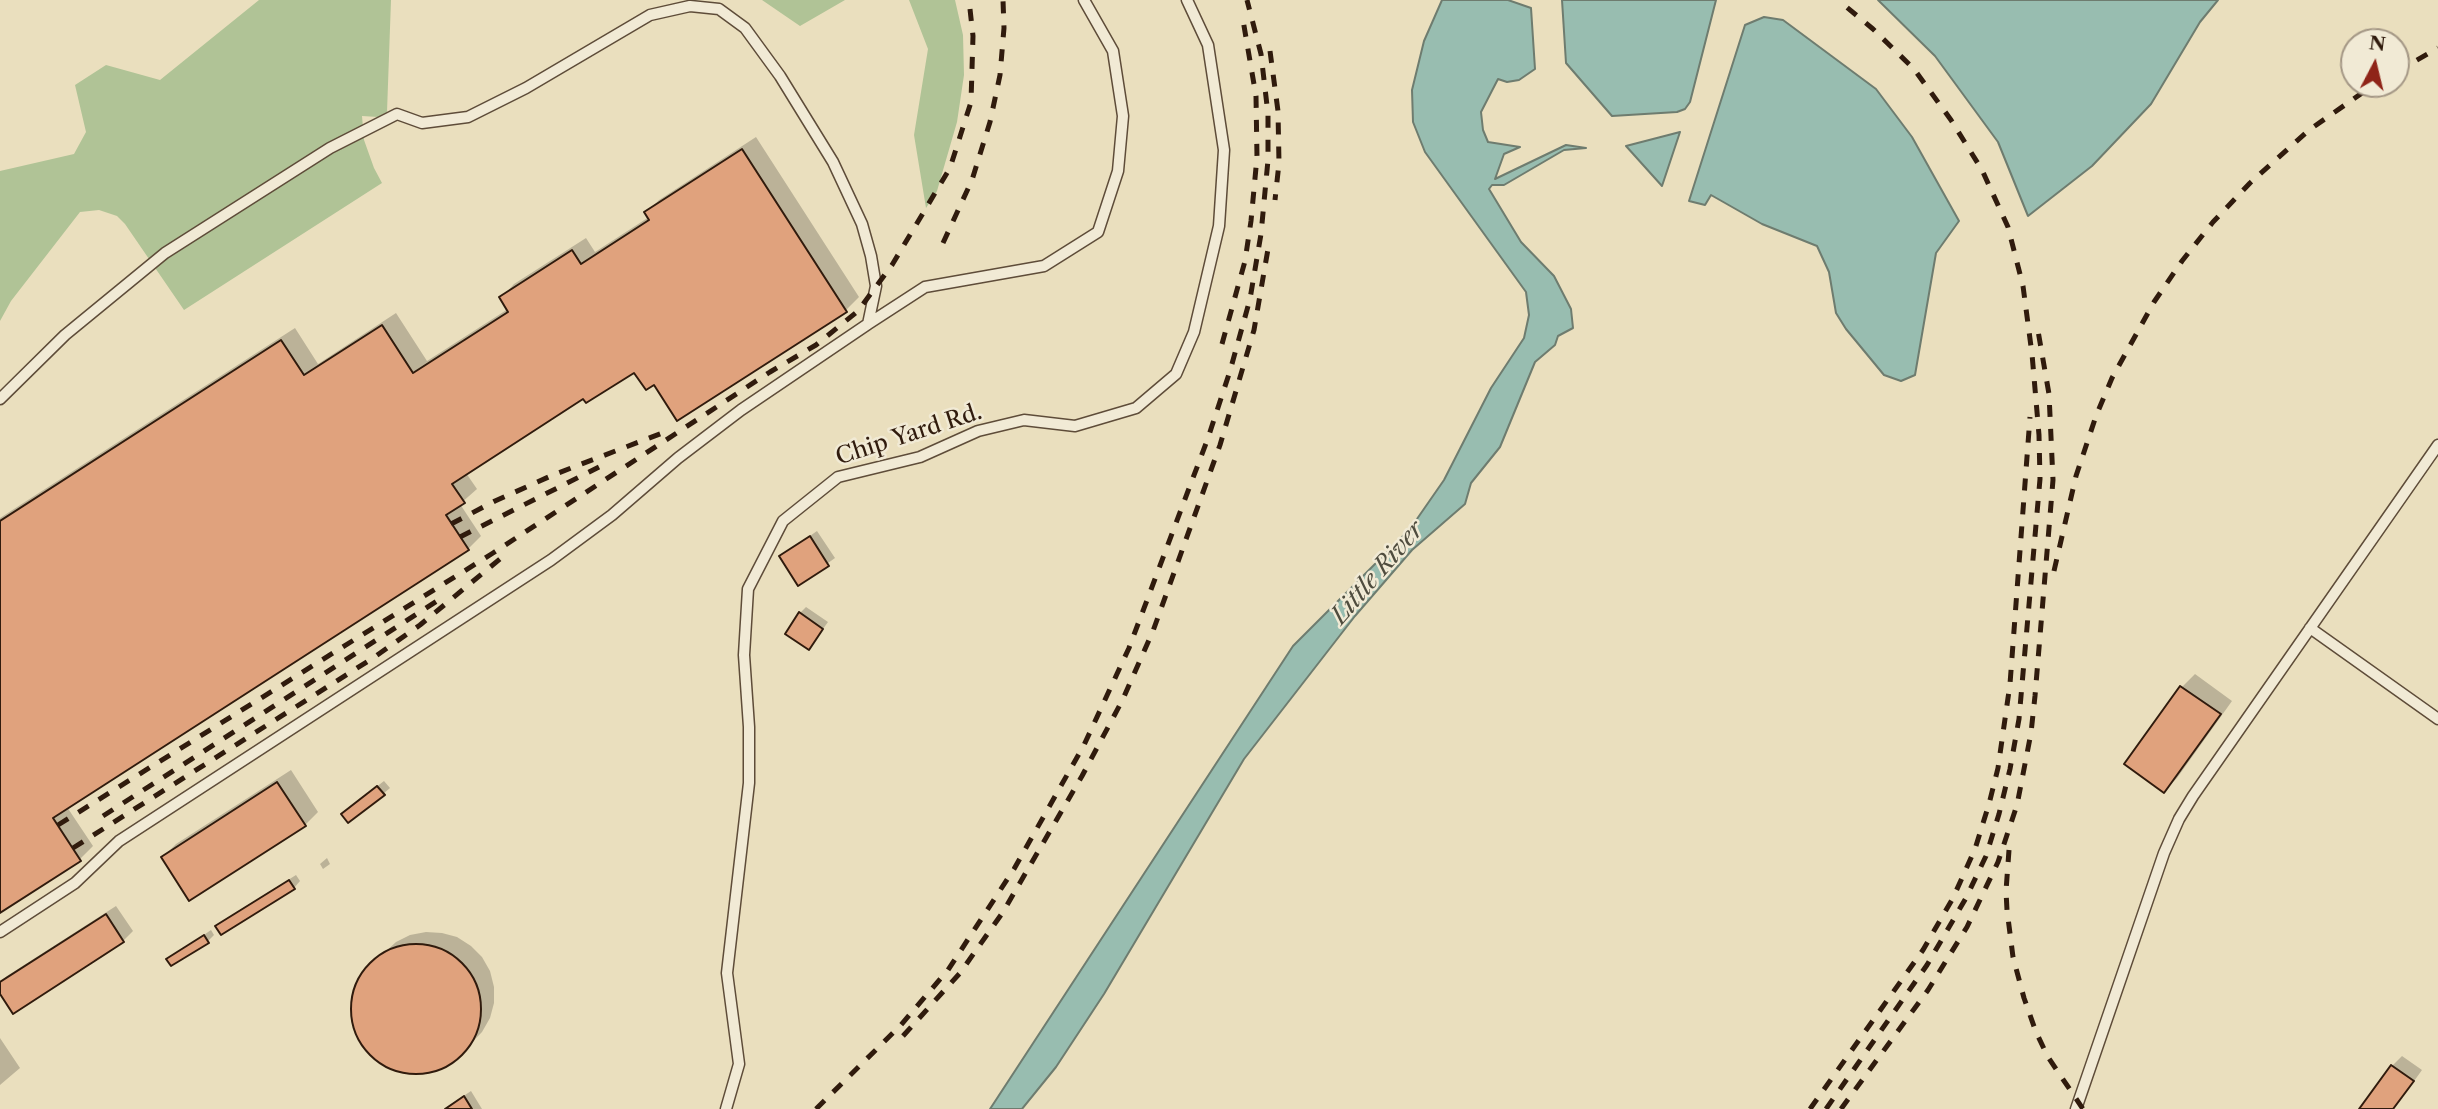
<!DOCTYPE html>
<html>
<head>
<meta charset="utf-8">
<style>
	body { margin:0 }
	#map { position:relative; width:2438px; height:1109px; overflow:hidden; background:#eadfbe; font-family:"Libre Caslon Text",serif }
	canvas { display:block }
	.north { position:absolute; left:2340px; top:28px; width:70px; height:70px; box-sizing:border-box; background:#f1ead5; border:2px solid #a49785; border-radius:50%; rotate:7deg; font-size:19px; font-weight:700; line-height:28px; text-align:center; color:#301b0d }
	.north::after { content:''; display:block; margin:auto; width:24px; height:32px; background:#8f2418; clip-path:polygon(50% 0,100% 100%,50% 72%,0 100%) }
</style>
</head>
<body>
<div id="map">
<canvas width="2438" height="1109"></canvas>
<div class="north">N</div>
</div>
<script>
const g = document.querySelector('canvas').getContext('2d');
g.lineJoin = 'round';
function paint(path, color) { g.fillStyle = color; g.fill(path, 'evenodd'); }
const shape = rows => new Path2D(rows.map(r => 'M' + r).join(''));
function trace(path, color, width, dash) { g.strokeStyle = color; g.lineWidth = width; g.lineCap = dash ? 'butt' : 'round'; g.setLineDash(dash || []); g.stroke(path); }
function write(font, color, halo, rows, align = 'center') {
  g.font = font + ' "Libre Caslon Text",serif'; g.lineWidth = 5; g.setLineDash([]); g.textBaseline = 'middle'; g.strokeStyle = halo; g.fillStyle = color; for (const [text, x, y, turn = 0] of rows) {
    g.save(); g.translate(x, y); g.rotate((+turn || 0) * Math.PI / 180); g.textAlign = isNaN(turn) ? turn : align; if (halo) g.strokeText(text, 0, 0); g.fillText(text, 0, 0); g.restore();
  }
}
const green = shape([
	[259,0,391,0,387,112,378,117,362,116,364,140,374,168,382,183,184,310,125,224,117,216,99,210,80,212,11,301,0,321,0,171,74,154,86,132,75,85,106,65,160,80],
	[762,0,845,0,800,26],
	[909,0,955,0,963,35,964,75,957,122,937,191,926,208,914,135,928,49]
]);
const water = shape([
	[1442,0,1508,0,1531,8,1535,69,1519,80,1507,82,1498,79,1481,112,1483,130,1488,142,1520,147,1504,154,1495,179,1566,145,1586,148,1564,150,1504,185,1492,185,1489,189,1521,242,1554,276,1571,309,1573,328,1558,336,1555,345,1535,362,1500,447,1471,483,1465,504,1412,550,1355,616,1244,759,1104,994,1056,1067,1022,1109,990,1109,1293,646,1410,529,1444,480,1491,388,1524,338,1529,315,1526,292,1425,152,1413,122,1412,90,1424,41,1442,0],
	[1562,0,1716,0,1690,102,1685,109,1677,112,1612,116,1566,63,1562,0],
	[1878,0,2218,0,2200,22,2151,104,2092,166,2028,216,1998,142,1935,56,1878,0],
	[1764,17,1783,20,1876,89,1912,137,1959,221,1936,253,1915,375,1901,381,1884,375,1846,329,1836,313,1829,272,1817,246,1762,224,1711,195,1705,205,1689,201,1745,25,1764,17],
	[1680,132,1662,186,1626,146,1680,132]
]);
const shadow = shape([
	[756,137,859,297,846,310,678,419,654,383,634,370,584,396,466,473,477,489,460,504,481,536,468,549,67,807,93,846,80,859,0,911,0,518,295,328,318,364,396,313,427,361,508,309,501,298,514,284,586,238,595,252,649,217,646,213,659,200],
	[817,531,835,558,799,584,781,556],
	[806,607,828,622,809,648,800,613],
	[2195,674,2232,701,2177,778,2164,791,2126,764,2182,687],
	[291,770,318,812,305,825,163,857,176,844],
	[384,781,390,788,383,794,349,808],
	[327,858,330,864,323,869,320,864],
	[296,875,300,881,294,888,218,926,224,920],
	[116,906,133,931,123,941,0,990,0,982,7,976],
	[211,930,214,935,208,941,169,959],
	[426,932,442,933,457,937,471,946,482,957,490,971,494,987,494,1003,490,1018,482,1032,457,1058,444,1066,429,1071,413,1072,397,1070,383,1063,370,1053,361,1040,355,1025,353,1009,355,994,361,979,370,966,396,942,410,935],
	[0,1038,20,1068,0,1085],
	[2402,1056,2422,1070,2394,1109,2361,1109,2392,1066],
	[471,1091,482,1109,444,1109]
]);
const building = shape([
	[742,149,847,312,677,421,654,385,646,390,634,373,586,403,583,399,452,484,465,503,446,515,469,550,53,818,81,861,0,913,0,521,281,340,304,375,382,325,413,373,508,312,499,297,572,250,581,264,649,220,644,212,742,149],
	[810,536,829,566,798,586,779,556,810,536],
	[799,612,823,629,809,650,785,634,799,612],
	[2180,686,2221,714,2164,793,2124,764,2180,686],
	[277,782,306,826,189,901,161,857,277,782],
	[377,786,385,795,348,823,341,814,377,786],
	[289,880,295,889,221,935,215,926,289,880],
	[106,914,124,942,13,1014,0,994,0,982,106,914],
	[204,935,209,943,171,966,166,959,204,935],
	'351 1009a65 65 0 1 1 130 0a65 65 0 1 1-130 0Z',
	[2391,1065,2414,1081,2393,1109,2359,1109,2391,1065],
	[464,1096,472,1109,445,1109,464,1096]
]);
const service = shape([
	[868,324,925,287,1044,266,1098,232,1118,171,1123,116,1113,51,1084,0],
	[0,399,65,335,165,253,330,148,397,114,422,123,468,117,526,88,650,15,690,6,719,9,745,28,780,76,833,162,862,224,871,256,876,286,868,324,741,410,678,458,612,515,551,560,119,841,75,883,0,932],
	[2310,628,2438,719],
	[726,1109,739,1064,727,973,749,783,749,727,744,655,748,589,783,521,838,477,920,457,978,431,1024,420,1075,426,1136,408,1176,374,1194,332,1219,226,1224,150,1208,45,1187,0],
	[2076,1109,2164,853,2179,819,2193,796,2438,445]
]);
const rail = shape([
	[1270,51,1278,111,1279,163,1275,200],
	[2396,72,2438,48],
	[943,243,972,180,990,122,1000,75,1004,28,1003,0],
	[1222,344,1245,261,1251,221,1257,157,1256,96,1243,20],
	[451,524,495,501,553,475,670,430],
	[460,537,599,467],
	[2054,571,2076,476,2096,416,2112,378,2154,302,2182,261,2213,222,2250,183,2309,130,2375,84],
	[103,816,437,601],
	[58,825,493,553,770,372,816,345,858,311,892,265,950,168,971,102,973,36,969,0],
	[73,848,373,658,420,625,506,554],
	[2009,850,2006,891,2007,910,2013,957,2024,998,2036,1032,2048,1057,2083,1109],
	[903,1036,960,973,1003,912,1082,776,1122,701,1153,631,1220,445,1254,330,1268,249],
	[816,1109,900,1026,948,970,1014,869,1084,745,1129,648,1208,438,1230,371,1250,299,1261,234,1268,160,1268,114,1261,54,1247,0],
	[1810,1109,1923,950,1953,898,1975,849,1989,804,1998,768,2010,684,2030,417],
	[1826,1109,1927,965,1966,898,1986,856,1999,814,2010,769,2019,719,2040,479,2039,435,2032,354,2023,286,2008,227,1982,170,1951,120,1914,69,1873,29,1838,0],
	[1841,1109,1928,990,1967,927,1998,862,2017,805,2031,733,2035,696,2053,480,2049,394,2037,325]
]);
const streetNames = [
	["Chip Yard Rd.",909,435,-18]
];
const waterNames = [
	["Little River",1378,573,-49]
];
paint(green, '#b0c396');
paint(water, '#98bdb0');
trace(water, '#6e7c6f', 2);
paint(shadow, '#0003');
paint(building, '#e0a27d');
trace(building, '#301b0d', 2);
trace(service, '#5e4c39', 13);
trace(service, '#f1ead5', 10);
trace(rail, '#301b0d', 5, [12, 12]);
write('23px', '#301b0d', '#f1ead5', streetNames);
write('italic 24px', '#4f4c3e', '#f1ead5', waterNames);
</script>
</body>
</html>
